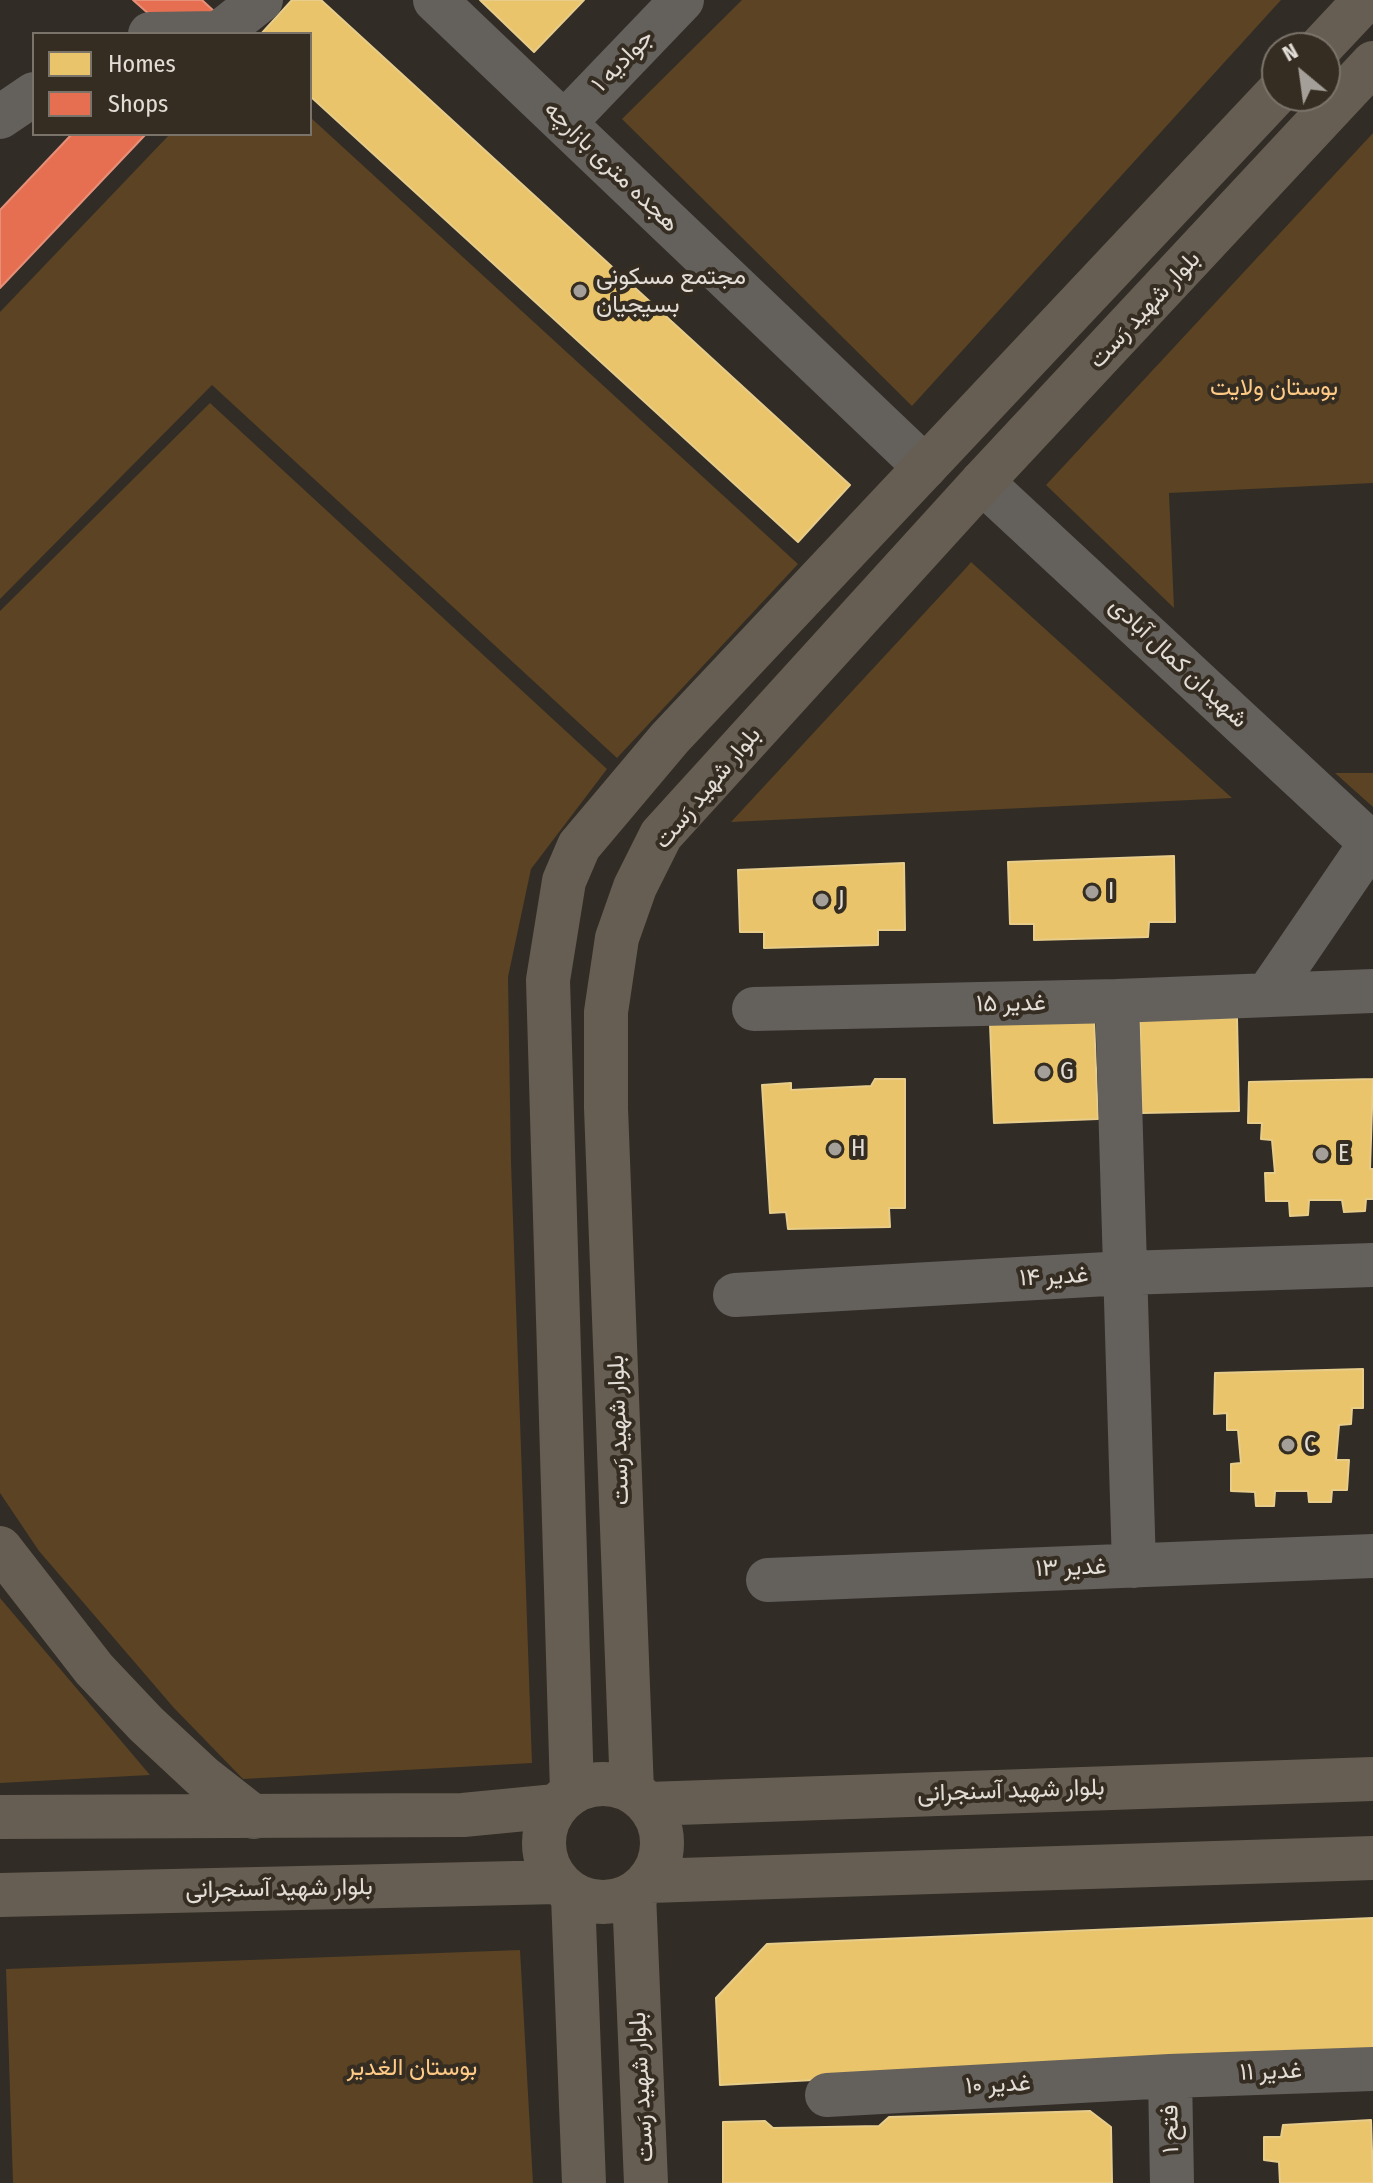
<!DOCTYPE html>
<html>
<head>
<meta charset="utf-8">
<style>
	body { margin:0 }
	#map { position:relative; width:1373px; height:2183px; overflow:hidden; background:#312c26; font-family:"Fira Sans Condensed",sans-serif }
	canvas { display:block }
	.legend { position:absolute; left:32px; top:32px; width:280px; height:104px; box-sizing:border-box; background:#352d22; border:2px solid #7a736a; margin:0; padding:10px 14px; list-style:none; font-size:24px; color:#e2ddd6 }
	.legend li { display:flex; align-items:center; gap:16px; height:40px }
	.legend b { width:40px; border:2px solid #7a736a }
	.north { position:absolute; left:1261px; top:32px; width:80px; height:80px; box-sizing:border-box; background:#352d22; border:2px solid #7a736a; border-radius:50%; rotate:331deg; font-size:22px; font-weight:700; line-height:32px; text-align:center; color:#e2ddd6 }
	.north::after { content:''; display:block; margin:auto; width:28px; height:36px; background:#a49f98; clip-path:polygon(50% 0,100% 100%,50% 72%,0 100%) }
</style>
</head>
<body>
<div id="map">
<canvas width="1373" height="2183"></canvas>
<ul class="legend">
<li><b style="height:22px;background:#e9c46a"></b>Homes</li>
<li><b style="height:22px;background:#e76f51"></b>Shops</li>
</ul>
<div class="north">N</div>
</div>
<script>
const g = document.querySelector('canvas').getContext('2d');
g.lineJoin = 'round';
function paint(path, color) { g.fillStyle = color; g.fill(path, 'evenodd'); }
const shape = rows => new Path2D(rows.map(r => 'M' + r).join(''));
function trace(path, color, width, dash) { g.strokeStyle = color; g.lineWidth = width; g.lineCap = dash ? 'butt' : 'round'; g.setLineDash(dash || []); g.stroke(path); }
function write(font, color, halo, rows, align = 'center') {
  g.font = font + ' "Fira Sans Condensed",Vazirmatn,sans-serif'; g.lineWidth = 8; g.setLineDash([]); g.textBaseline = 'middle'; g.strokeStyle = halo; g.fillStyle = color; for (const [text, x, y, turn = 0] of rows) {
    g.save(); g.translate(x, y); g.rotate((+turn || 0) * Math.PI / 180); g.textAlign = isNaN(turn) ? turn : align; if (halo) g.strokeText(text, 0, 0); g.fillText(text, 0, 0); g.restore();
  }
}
const green = shape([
	[742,0,1281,0,912,406,622,119],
	[310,117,798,564,617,758,212,385,0,599,0,312,170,134,310,134],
	[1373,133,1373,483,1169,493,1174,608,1046,485],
	[210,403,607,769,531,869,508,977,511,1162,532,1763,243,1779,174,1708,39,1551,0,1493,0,611],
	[971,562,1232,798,731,822,966,568],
	[1335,773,1373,773,1373,807],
	[0,1598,150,1775,0,1783],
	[520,1950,533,2183,13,2183,6,1969]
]);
const homes = shape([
	[292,0,321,0,850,485,798,542,310,96,310,34,261,34,292,0],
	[480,0,584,0,534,52,480,0],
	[1174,856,1175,922,1149,922,1148,937,1034,940,1034,924,1010,924,1008,862,1174,856],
	[904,863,905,930,878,930,878,945,764,948,764,932,740,932,738,870,904,863],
	[1237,1018,1239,1111,1142,1113,1140,1020,1237,1018],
	[1094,1020,1098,1119,994,1123,990,1024,1094,1020],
	[875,1079,905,1079,905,1208,889,1208,890,1227,788,1229,786,1212,770,1213,762,1085,791,1083,791,1090,871,1086,875,1079],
	[1373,1079,1370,1169,1373,1169,1373,1199,1366,1199,1365,1211,1344,1212,1342,1200,1309,1200,1308,1215,1290,1216,1289,1201,1266,1201,1265,1173,1275,1173,1272,1140,1261,1139,1262,1123,1248,1123,1249,1082,1373,1079],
	[1363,1369,1363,1408,1352,1408,1351,1424,1339,1425,1336,1460,1349,1460,1347,1490,1332,1490,1331,1502,1309,1502,1308,1491,1275,1491,1274,1506,1256,1506,1255,1492,1231,1491,1231,1464,1241,1463,1238,1430,1227,1430,1227,1413,1214,1414,1215,1373,1363,1369],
	[1373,1918,1373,2050,720,2085,716,1998,767,1944,1373,1918],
	[1090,2111,1111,2127,1112,2183,723,2183,723,2122,765,2121,773,2128,879,2126,889,2117,1090,2111],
	[1371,2120,1373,2183,1280,2183,1279,2162,1264,2160,1264,2137,1281,2137,1283,2125,1371,2120]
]);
const shops = shape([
	[133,0,202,0,216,13,150,15,133,0],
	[72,134,146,134,0,288,0,210,72,134]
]);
const minor = shape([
	[435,0,925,467],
	[150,34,219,33,261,0],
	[0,117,34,94],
	[564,123,682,0],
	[982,482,1373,845],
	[1268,994,1371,843],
	[1117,1001,1134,1566],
	[754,1009,1117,1001,1373,991],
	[735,1295,1125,1273,1373,1265],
	[768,1580,1373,1556],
	[1170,2076,1172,2183],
	[827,2095,1170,2076,1373,2069]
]);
const major = shape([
	[1320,48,1365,0],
	[0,1548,94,1669,146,1724,203,1777,254,1817],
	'544 1843a59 59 0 1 1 118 0a59 59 0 1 1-118 0Z',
	[632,1791,606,1108,606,1012,617,938,635,887,661,835,982,482,1373,63],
	[572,1792,548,980,564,881,579,846,670,738,1277,93],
	[648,1804,1373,1779],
	[0,1817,463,1815,556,1806],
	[649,1881,1373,1858],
	[634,1894,646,2183],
	[0,1895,557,1882],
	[573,1896,584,2183]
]);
const markers = [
	[580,291,8,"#a49f98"],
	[1092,892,8,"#a49f98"],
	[822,900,8,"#a49f98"],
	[1044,1072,8,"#a49f98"],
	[835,1149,8,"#a49f98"],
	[1322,1154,8,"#a49f98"],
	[1288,1445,8,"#a49f98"]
];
const streetNames = [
	["جوادیه ۱",623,61,-46],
	["هجده متری بازارچه",611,167,44],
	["بلوار شهید رَست",1145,310,-47],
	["شهیدان کمال آبادی",1178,663,43],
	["بلوار شهید رَست",708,788,-50],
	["غدیر ۱۵",1011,1004,-1],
	["غدیر ۱۴",1054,1277,-3],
	["بلوار شهید رَست",619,1430,-92],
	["غدیر ۱۳",1071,1568,-2],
	["بلوار شهید آسنجرانی",1011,1791,-2],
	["بلوار شهید آسنجرانی",279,1889,-1],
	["غدیر ۱۱",1271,2072,-2],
	["غدیر ۱۰",998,2085,-3],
	["بلوار شهید رَست",642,2087,-93],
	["فتح ۱",1171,2129,-91]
];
const poiNames = [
	["مجتمع مسکونی",596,277],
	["بسیجیان",596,305],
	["I",1108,892],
	["J",838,900],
	["G",1060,1072],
	["H",851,1149],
	["E",1338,1154],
	["C",1304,1445]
];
const parkNames = [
	["بوستان ولایت",1274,388],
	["بوستان الغدیر",412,2068]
];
paint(green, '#5b4323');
paint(homes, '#e9c46a');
trace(homes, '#e7cc8a', 2);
paint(shops, '#e76f51');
trace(shops, '#e69079', 2);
trace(minor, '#64605c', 44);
trace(major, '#665e52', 44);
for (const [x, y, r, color] of markers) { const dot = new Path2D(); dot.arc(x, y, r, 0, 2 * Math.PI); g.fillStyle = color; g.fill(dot); trace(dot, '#352d22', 3); }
write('24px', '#e2ddd6', '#352d22', streetNames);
write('24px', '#e2ddd6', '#352d22', poiNames, 'left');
write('24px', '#feca86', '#352d22', parkNames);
</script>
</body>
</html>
